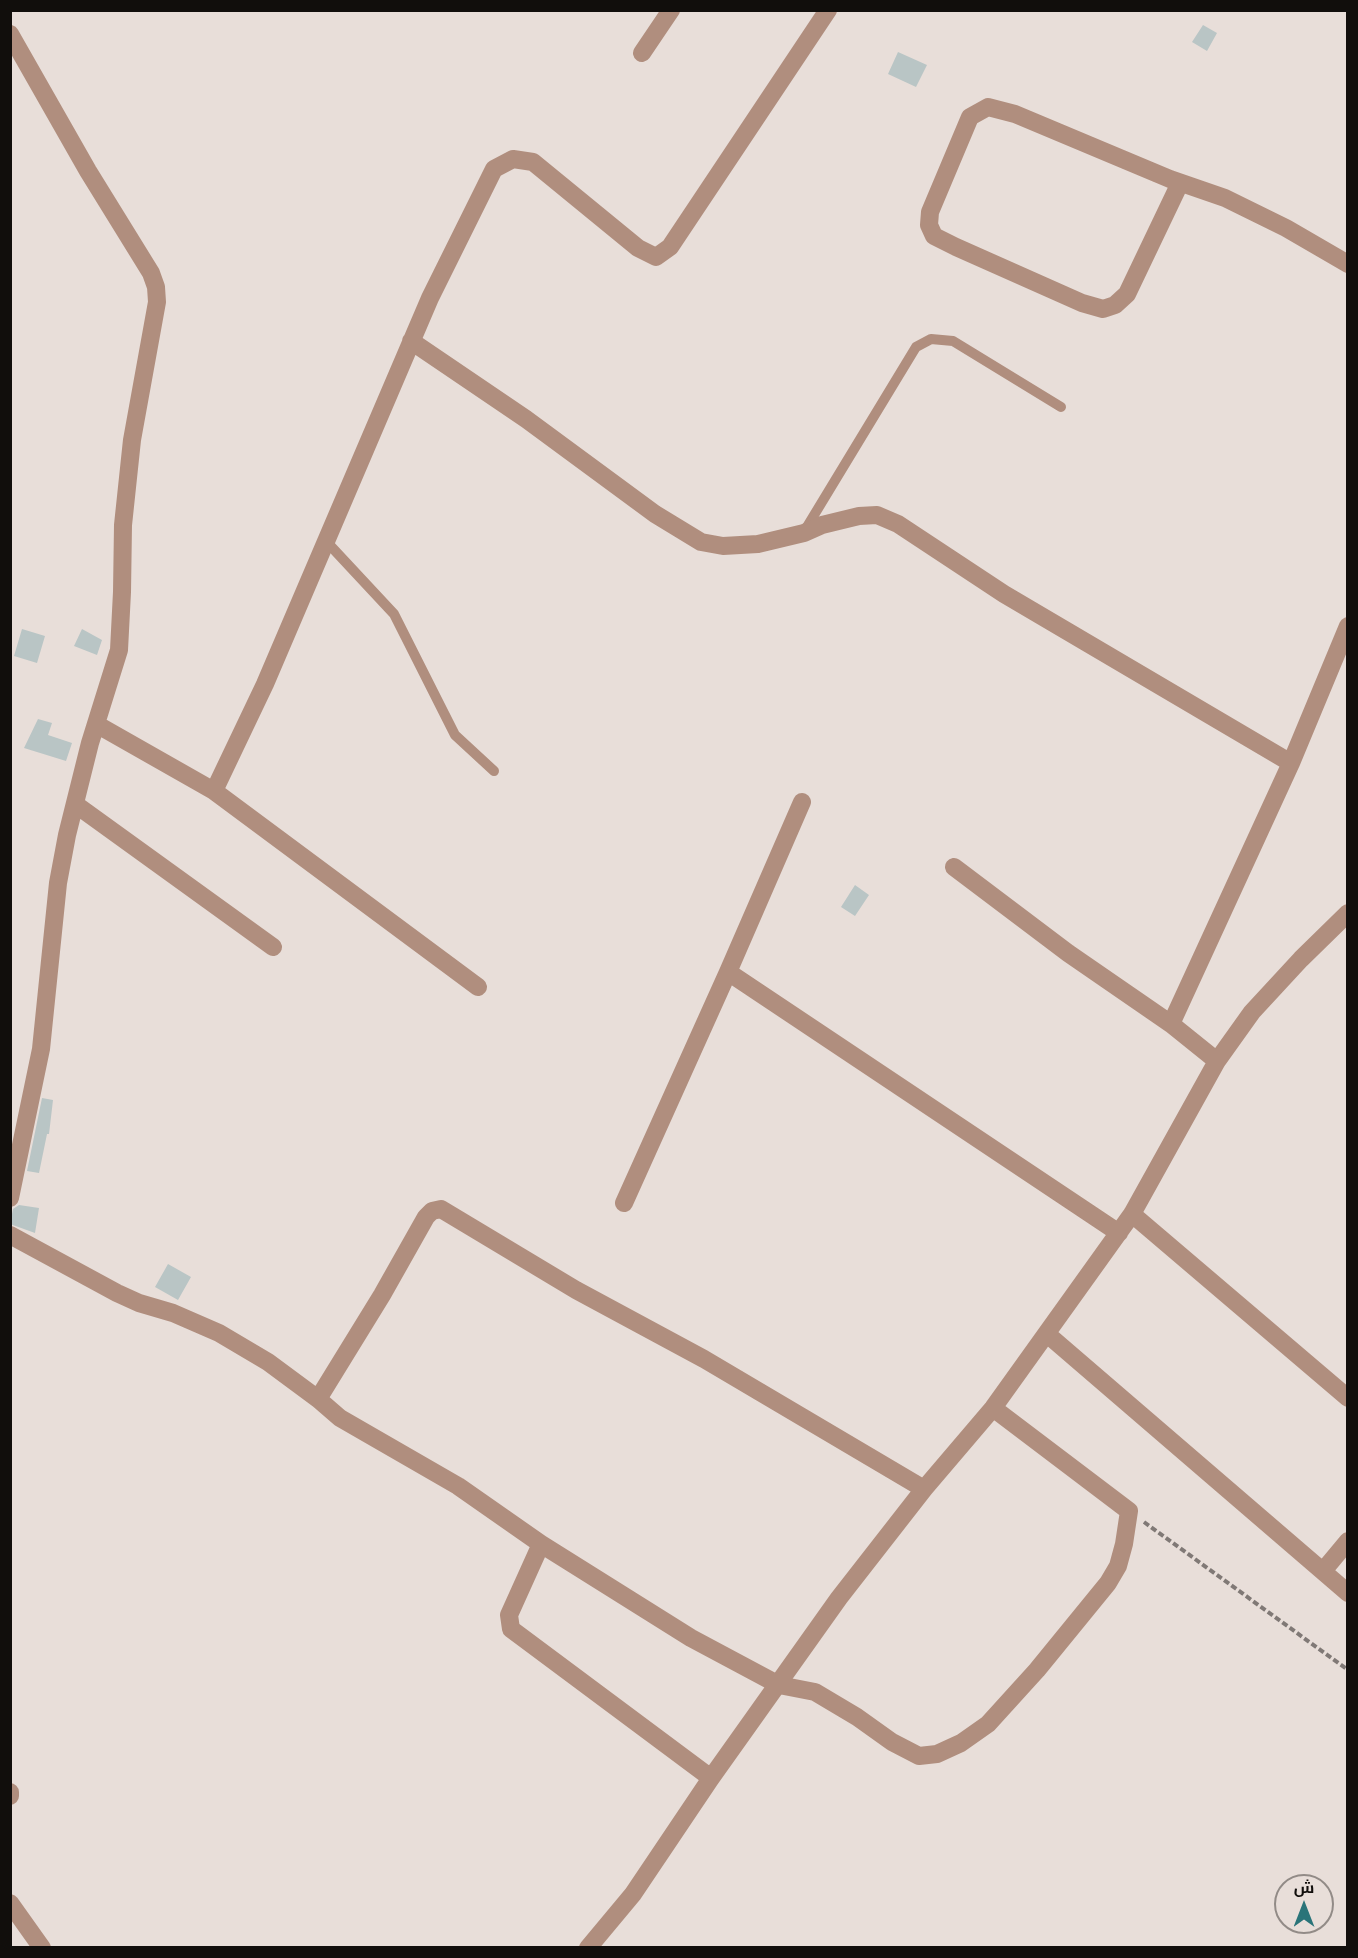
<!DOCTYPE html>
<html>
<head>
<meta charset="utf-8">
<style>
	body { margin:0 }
	#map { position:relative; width:1358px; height:1958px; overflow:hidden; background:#e8ded9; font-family:"Roboto Serif",Cairo,serif }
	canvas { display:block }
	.frame { position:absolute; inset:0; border:12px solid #110e0c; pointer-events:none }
	.north { position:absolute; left:1274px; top:1874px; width:60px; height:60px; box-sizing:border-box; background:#e8ded9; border:2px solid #928b87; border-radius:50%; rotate:0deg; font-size:16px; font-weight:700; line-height:24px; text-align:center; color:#110e0c }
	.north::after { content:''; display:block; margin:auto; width:21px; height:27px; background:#2a7479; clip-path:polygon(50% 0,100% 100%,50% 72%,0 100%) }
</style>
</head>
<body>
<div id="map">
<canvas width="1358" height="1958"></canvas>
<div class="frame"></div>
<div class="north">ش</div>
</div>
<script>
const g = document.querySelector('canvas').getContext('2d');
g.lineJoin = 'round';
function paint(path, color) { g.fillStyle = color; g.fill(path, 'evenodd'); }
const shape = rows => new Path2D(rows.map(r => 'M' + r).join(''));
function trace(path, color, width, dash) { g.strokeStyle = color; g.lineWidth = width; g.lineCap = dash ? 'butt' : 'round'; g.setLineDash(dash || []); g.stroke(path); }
const building = shape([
	[1203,25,1217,33,1207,51,1192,42],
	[898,52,927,65,916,87,888,74],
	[22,629,45,636,37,663,14,656],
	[82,629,102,640,97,655,74,646],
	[38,719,52,723,48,735,72,743,66,761,24,748],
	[855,885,869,895,855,916,841,907],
	[42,1098,53,1100,49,1134,47,1134,39,1173,27,1171],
	[19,1205,39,1208,35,1233,10,1224,13,1209],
	[168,1264,191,1277,178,1300,155,1287]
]);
const path = shape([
	[1144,1522,1348,1670]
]);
const lane = shape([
	[805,530,916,347,931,339,953,341,1061,407],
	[325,540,394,614,455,735,494,771]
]);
const street = shape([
	[10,34,88,171,151,273,156,287,157,302,132,440,123,525,122,592,119,650,90,743,67,835,58,883,41,1049,10,1198],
	[642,53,671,10],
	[1180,183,1127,294,1115,305,1103,309,1082,303,956,247,934,236,929,225,930,212,970,117,988,107,1015,114,1170,179,1225,198,1286,228,1348,264],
	[411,341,526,419,655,514,701,542,723,546,758,544,804,533,822,525,859,516,877,515,898,524,1004,594,1291,763],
	[96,724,214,791,265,684,430,298,494,169,513,159,533,162,638,248,656,257,670,247,828,10],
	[214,791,478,987],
	[75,804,273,947],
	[954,867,1068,953,1171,1024],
	[728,972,1119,1233],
	[1217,1061,1171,1024,1291,763,1348,626],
	[624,1203,728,972,802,802],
	[1132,1214,1348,1398],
	[10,1235,117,1293,139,1303,173,1313,219,1333,268,1362,318,1399,340,1418,458,1486,541,1544,691,1638,779,1685,815,1692,857,1717,892,1742,919,1756,937,1754,961,1743,988,1724,1037,1670,1108,1583,1118,1566,1124,1544,1129,1511,993,1408],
	[1047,1334,1348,1593],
	[318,1399,382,1295,426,1217,432,1211,441,1209,576,1290,704,1359,924,1489],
	[541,1544,509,1615,511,1629,711,1778],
	[1323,1571,1348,1541],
	[10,1792,10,1796],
	[10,1903,42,1948],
	[588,1948,633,1894,711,1778,839,1598,924,1489,993,1408,1132,1214,1217,1061,1252,1012,1301,959,1348,913]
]);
paint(building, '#b9c5c5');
trace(path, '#807976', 4, [6, 3]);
trace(lane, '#b08e7e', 10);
trace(street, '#b08e7e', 18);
</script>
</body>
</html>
